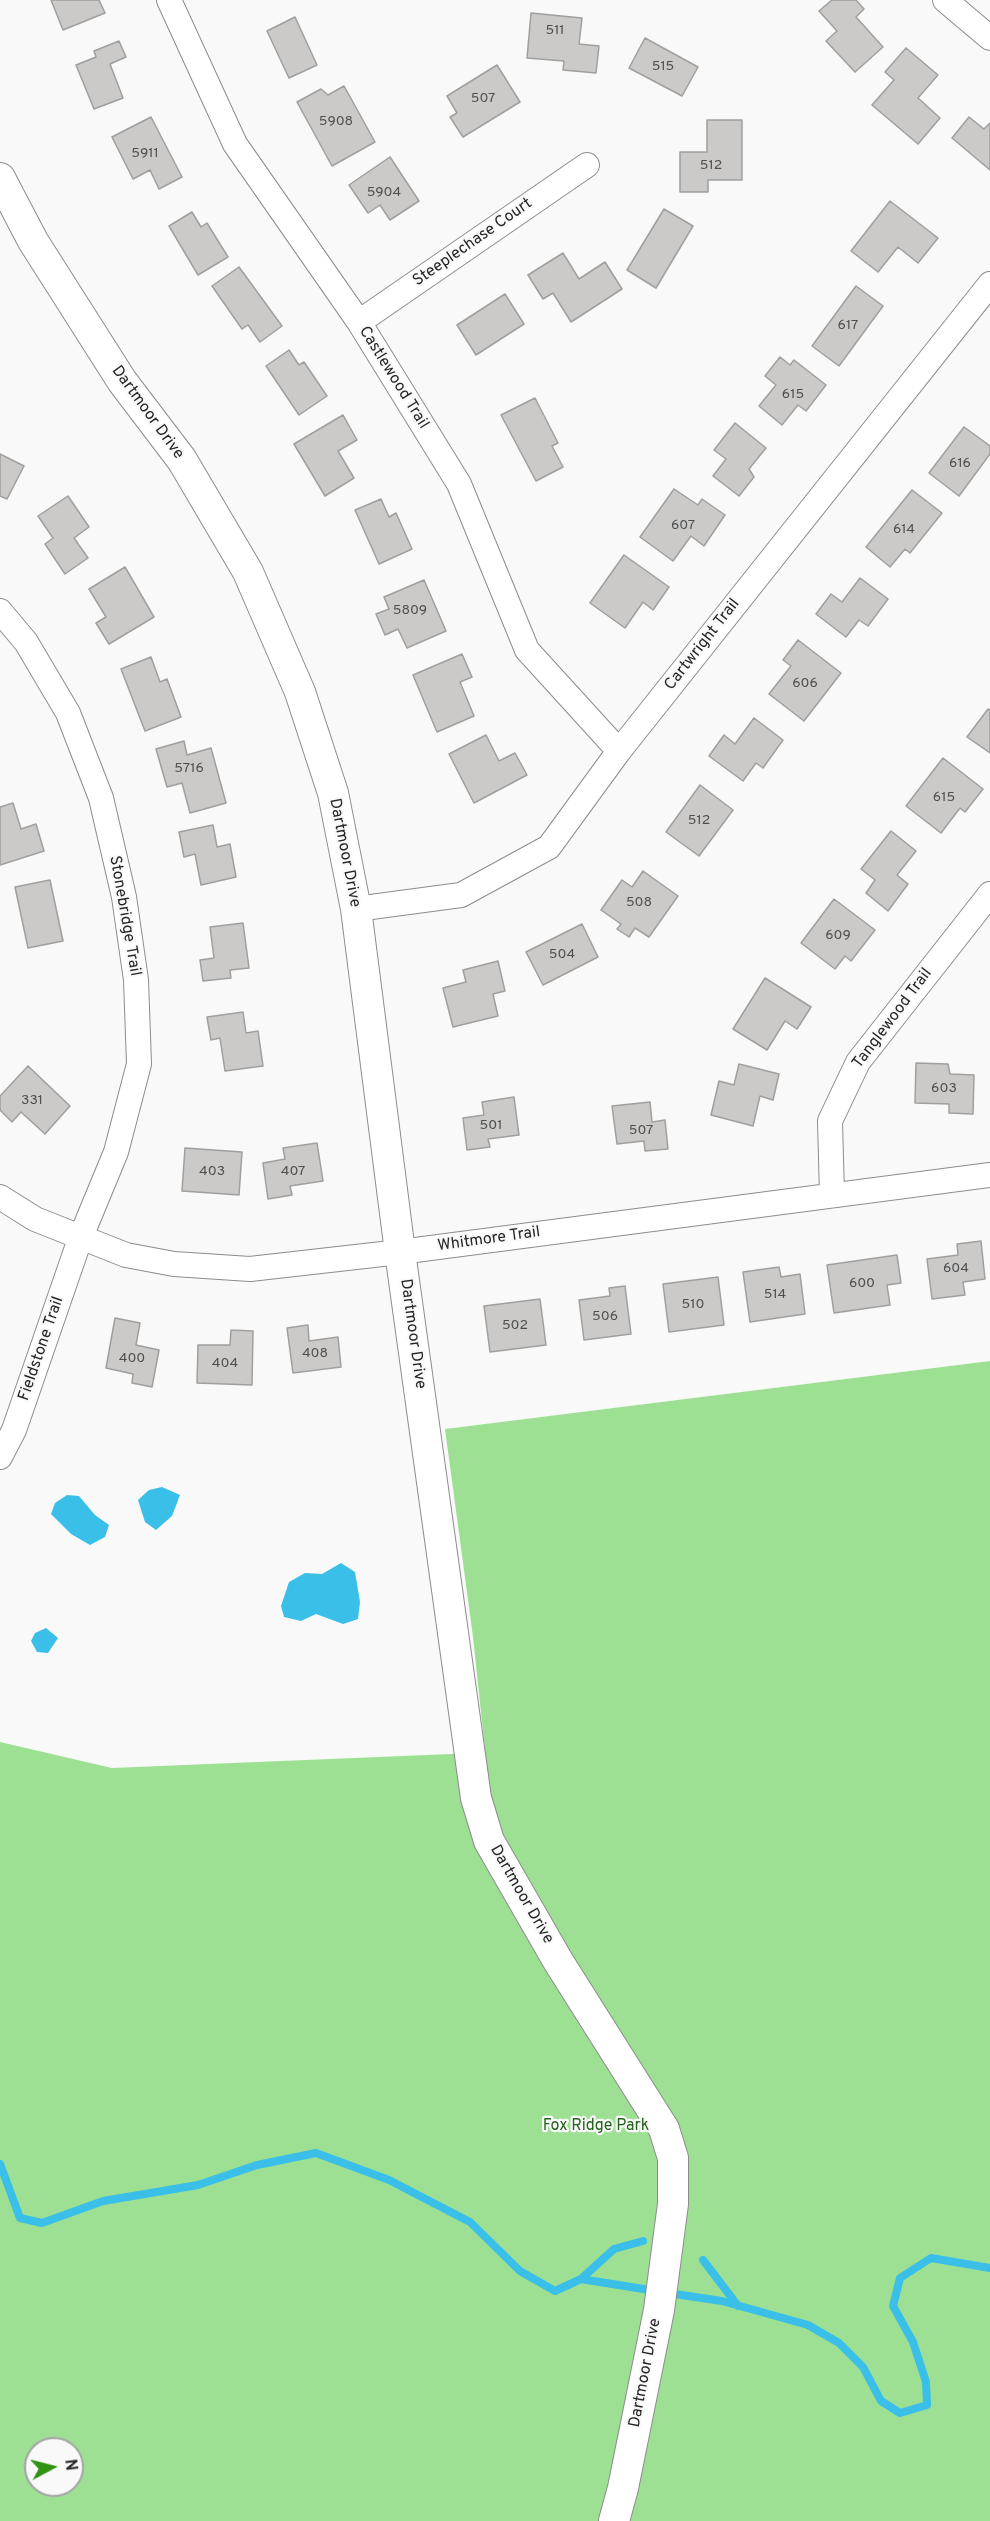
<!DOCTYPE html>
<html>
<head>
<meta charset="utf-8">
<style>
	body { margin:0 }
	#map { position:relative; width:990px; height:2521px; overflow:hidden; background:#f9f9fa; font-family:Overpass,sans-serif }
	canvas { display:block }
	.north { position:absolute; left:24px; top:2437px; width:60px; height:60px; box-sizing:border-box; background:#f9f9fa; border:2px solid #a4a4a5; border-radius:50%; rotate:83deg; font-size:16px; font-weight:700; line-height:24px; text-align:center; color:#252526 }
	.north::after { content:''; display:block; margin:auto; width:21px; height:27px; background:#319313; clip-path:polygon(50% 0,100% 100%,50% 72%,0 100%) }
</style>
</head>
<body>
<div id="map">
<canvas width="990" height="2521"></canvas>
<div class="north">N</div>
</div>
<script>
const g = document.querySelector('canvas').getContext('2d');
g.lineJoin = 'round';
function paint(path, color) { g.fillStyle = color; g.fill(path, 'evenodd'); }
const shape = rows => new Path2D(rows.map(r => 'M' + r).join(''));
function trace(path, color, width, dash) { g.strokeStyle = color; g.lineWidth = width; g.lineCap = dash ? 'butt' : 'round'; g.setLineDash(dash || []); g.stroke(path); }
function write(font, color, halo, rows, align = 'center') {
  g.font = font + ' Overpass,sans-serif'; g.lineWidth = 4.5; g.setLineDash([]); g.textBaseline = 'middle'; g.strokeStyle = halo; g.fillStyle = color; for (const [text, x, y, turn = 0] of rows) {
    g.save(); g.translate(x, y); g.rotate((+turn || 0) * Math.PI / 180); g.textAlign = isNaN(turn) ? turn : align; if (halo) g.strokeText(text, 0, 0); g.fillText(text, 0, 0); g.restore();
  }
}
const green = shape([
	[990,1361,990,2521,0,2521,0,1742,112,1768,451,1754,485,1750,473,1637,445,1429],
	[36,2449,72,2449,72,2485,36,2485]
]);
const water = shape([
	[162,1487,180,1495,172,1516,156,1530,145,1522,138,1500,149,1490],
	[67,1495,79,1496,95,1515,109,1525,105,1537,90,1545,71,1534,51,1514,55,1503],
	[341,1563,355,1572,360,1602,358,1619,343,1624,316,1614,301,1621,284,1617,281,1606,289,1582,305,1573,322,1574],
	[46,1628,58,1638,48,1653,37,1652,31,1641,35,1633]
]);
const stream = shape([
	[0,2164,20,2218,42,2223,103,2201,198,2185,257,2165,316,2153,389,2180,470,2222,520,2271,555,2291,581,2279,656,2291],
	[703,2260,738,2306],
	[581,2279,614,2249,643,2241],
	[668,2293,722,2301,808,2325,839,2343,863,2367,881,2401,900,2413,927,2405,926,2382,913,2342,893,2306,900,2278,931,2258,990,2268]
]);
const building = shape([
	[51,0,99,0,105,13,63,30,51,0],
	[832,0,856,0,864,9,856,17,883,47,855,72,826,41,837,31,819,11,832,0],
	[531,13,582,18,579,44,599,46,596,73,563,70,564,61,527,58,531,13],
	[295,17,317,65,289,78,267,31,295,17],
	[645,38,698,67,682,96,629,68,645,38],
	[119,41,126,57,110,64,123,98,94,109,76,65,96,57,94,51,119,41],
	[906,48,938,75,918,98,940,118,918,144,872,105,894,80,885,72,906,48],
	[497,65,520,102,463,137,450,117,457,113,447,96,497,65],
	[344,86,375,142,332,166,297,102,321,89,328,95,344,86],
	[151,117,182,177,159,189,150,170,133,179,112,137,151,117],
	[969,117,984,129,990,123,990,170,952,138,969,117],
	[707,120,742,120,742,180,708,180,708,192,680,192,680,152,707,152,707,120],
	[390,157,419,201,390,220,380,205,368,213,349,185,390,157],
	[890,201,938,238,918,263,898,247,878,272,851,251,890,201],
	[664,209,693,226,656,288,627,270,664,209],
	[192,212,201,227,207,223,228,257,198,275,169,226,192,212],
	[563,253,579,279,605,262,622,289,571,322,553,293,543,299,528,275,563,253],
	[239,267,282,326,260,342,248,325,242,329,212,286,239,267],
	[856,286,883,306,839,366,812,346,856,286],
	[505,294,524,324,476,355,457,325,505,294],
	[289,350,299,365,304,362,327,396,299,415,266,366,289,350],
	[780,357,790,365,794,360,826,385,806,411,798,405,782,425,759,406,776,385,765,376,780,357],
	[535,398,558,443,552,446,563,467,536,481,501,415,535,398],
	[343,415,357,440,338,451,354,478,325,496,294,444,343,415],
	[735,423,766,448,749,469,754,477,739,496,713,476,726,459,714,450,735,423],
	[964,427,990,446,990,454,959,496,929,473,964,427],
	[0,454,24,466,7,499,0,496,0,454],
	[674,489,698,505,702,499,725,515,704,546,691,536,673,561,640,537,674,489],
	[912,490,942,513,910,553,905,549,890,567,866,547,912,490],
	[68,496,89,527,74,538,88,558,65,574,45,544,53,538,38,516,68,496],
	[381,499,389,517,396,513,412,549,379,564,355,510,381,499],
	[624,555,669,587,653,610,643,602,625,628,590,603,624,555],
	[125,567,154,617,109,644,96,623,106,617,89,589,125,567],
	[860,578,888,599,868,626,859,620,846,637,816,614,831,594,842,602,860,578],
	[424,580,446,631,407,648,398,629,385,635,376,614,389,609,384,597,424,580],
	[798,640,841,673,804,721,769,694,791,666,783,660,798,640],
	[462,654,472,677,460,682,474,716,437,732,413,675,462,654],
	[151,657,160,682,167,679,181,717,145,731,121,669,151,657],
	[988,709,990,710,990,753,967,737,988,709],
	[754,718,783,740,763,768,756,763,743,781,709,756,724,735,735,744,754,718],
	[486,735,499,761,515,753,527,775,474,803,449,754,486,735],
	[184,741,187,755,211,748,226,803,190,813,182,783,167,787,156,749,184,741],
	[943,758,983,789,965,812,960,808,941,833,906,806,943,758],
	[700,785,733,810,699,856,666,832,700,785],
	[13,803,21,829,36,824,44,851,0,865,0,807,13,803],
	[213,825,217,847,230,844,236,877,201,885,195,854,184,857,179,832,213,825],
	[891,831,916,851,897,875,908,884,888,911,866,893,875,880,861,869,891,831],
	[643,871,678,896,649,937,635,928,629,937,617,929,621,924,601,910,622,880,632,887,643,871],
	[50,880,63,941,28,948,15,887,50,880],
	[834,899,875,930,851,961,845,956,835,969,801,943,834,899],
	[243,923,249,968,230,970,231,978,203,981,200,960,214,958,210,927,243,923],
	[582,924,598,957,543,985,526,952,582,924],
	[498,961,505,991,493,994,498,1016,453,1027,443,988,466,982,463,970,498,961],
	[765,978,811,1007,797,1029,785,1021,767,1050,733,1029,765,978],
	[243,1012,246,1033,258,1031,263,1066,225,1071,220,1038,211,1040,207,1017,243,1012],
	[916,1063,948,1064,950,1074,974,1075,973,1114,949,1113,949,1104,915,1103,916,1063],
	[739,1064,779,1074,773,1100,760,1096,753,1126,711,1115,719,1081,734,1085,739,1064],
	[28,1066,70,1106,45,1134,21,1112,12,1122,0,1110,0,1096,28,1066],
	[514,1097,519,1135,488,1139,490,1147,467,1150,463,1118,484,1115,482,1102,514,1097],
	[650,1102,652,1122,665,1120,668,1149,645,1151,644,1141,617,1144,612,1106,650,1102],
	[317,1143,323,1181,290,1186,292,1195,268,1199,263,1163,285,1159,283,1148,317,1143],
	[185,1148,242,1152,239,1195,182,1191,185,1148],
	[981,1241,985,1279,963,1282,965,1295,932,1299,927,1259,958,1255,957,1244,981,1241],
	[897,1255,901,1283,887,1285,890,1305,834,1313,827,1265,897,1255],
	[779,1267,781,1277,800,1274,805,1314,750,1322,743,1272,779,1267],
	[718,1277,724,1325,669,1332,663,1284,718,1277],
	[625,1286,631,1334,584,1340,579,1300,610,1296,609,1288,625,1286],
	[540,1299,546,1345,490,1352,484,1306,540,1299],
	[115,1318,140,1323,136,1345,159,1350,152,1387,132,1383,133,1374,106,1368,115,1318],
	[308,1325,309,1341,338,1337,341,1367,293,1373,287,1328,308,1325],
	[231,1330,253,1331,252,1385,197,1383,198,1345,230,1345,231,1330]
]);
const minor = shape([
	[169,0,235,144,359,322,459,484,527,650,619,751],
	[945,0,990,38],
	[359,322,587,165],
	[0,611,26,642,68,713,101,798,124,897,136,980,139,1064,116,1152,80,1239,14,1430,0,1457],
	[356,909,461,895,549,847,619,751,990,284],
	[832,1195,830,1121,858,1062,990,894],
	[0,1197,35,1219,126,1255,174,1264,250,1269,400,1252,990,1175]
]);
const tertiary = shape([
	[0,178,33,241,122,381,182,460,248,572,300,692,333,793,356,909,400,1252,476,1798,489,1841,558,1961,664,2129,673,2158,673,2204,659,2310,623,2488,614,2521]
]);
const numberNames = [
	["511",555,31],
	["515",663,67],
	["507",483,99],
	["5908",336,122],
	["5911",145,154],
	["512",711,166],
	["5904",384,193],
	["617",848,326],
	["615",793,395],
	["616",960,464],
	["607",683,526],
	["614",904,530],
	["5809",410,611],
	["606",805,684],
	["5716",189,769],
	["615",944,798],
	["512",699,821],
	["508",639,903],
	["609",838,936],
	["504",562,955],
	["603",944,1089],
	["331",32,1101],
	["501",491,1126],
	["507",641,1131],
	["403",212,1172],
	["407",293,1172],
	["604",956,1269],
	["600",862,1284],
	["514",775,1295],
	["510",693,1305],
	["506",605,1317],
	["502",515,1326],
	["408",315,1354],
	["400",132,1359],
	["404",225,1364]
];
const streetNames = [
	["Steeplechase Court",473,243,-35],
	["Castlewood Trail",393,378,58],
	["Dartmoor Drive",147,413,54],
	["Cartwright Trail",703,645,-52],
	["Dartmoor Drive",344,853,79],
	["Stonebridge Trail",124,916,80],
	["Tanglewood Trail",893,1019,-53],
	["Whitmore Trail",489,1240,-8],
	["Dartmoor Drive",412,1334,82],
	["Fieldstone Trail",42,1349,-71],
	["Dartmoor Drive",521,1895,60],
	["Dartmoor Drive",646,2373,-79]
];
const parkNames = [
	["Fox Ridge Park",596,2127]
];
paint(green, '#9de093');
paint(water, '#3abfe8');
trace(stream, '#3abfe8', 8);
paint(building, '#cbcac9');
trace(building, '#a09f9e', 1.5);
trace(minor, '#8c8c8d', 26);
trace(tertiary, '#8c8c8d', 32);
trace(minor, '#fff', 24);
trace(tertiary, '#fff', 30);
write('14px', '#4e4e4f', null, numberNames);
write('16px', '#252526', '#f9f9fa', streetNames);
write('16px', '#23631b', '#f9f9fa', parkNames);
</script>
</body>
</html>
